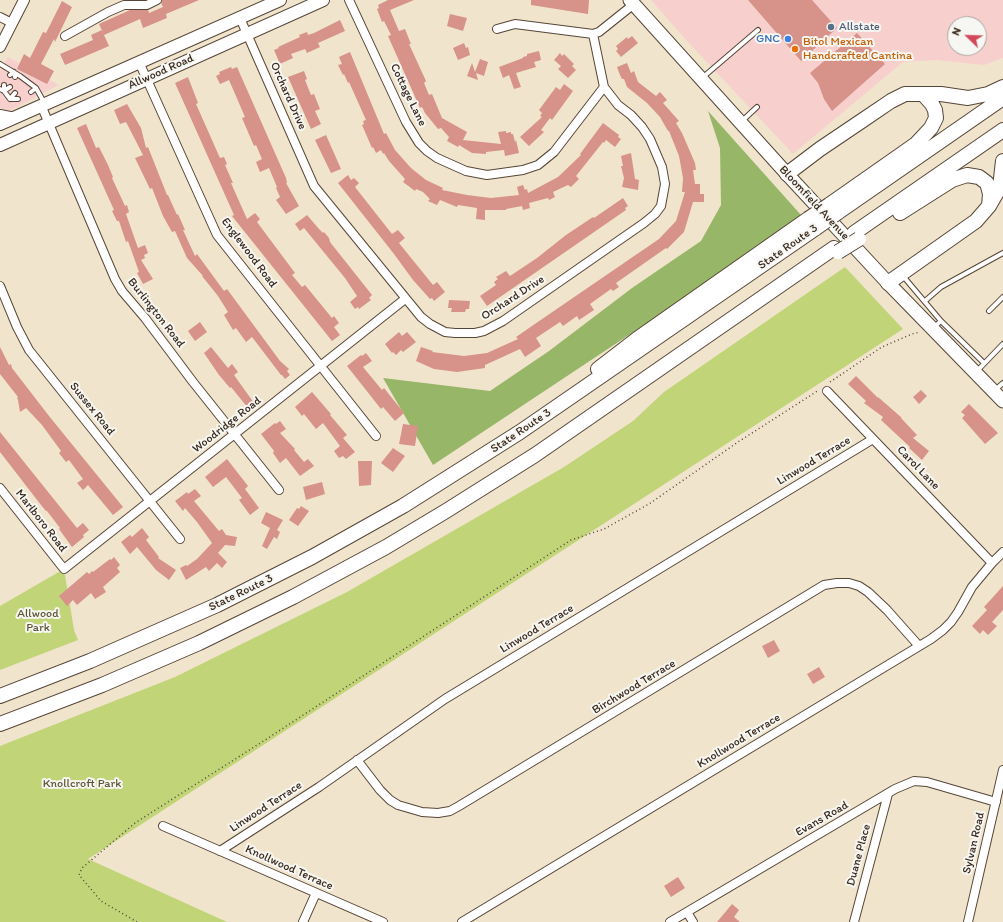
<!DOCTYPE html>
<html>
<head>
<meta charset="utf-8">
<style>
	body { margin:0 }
	#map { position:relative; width:1003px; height:922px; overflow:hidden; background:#f1e4cc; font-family:Itim,sans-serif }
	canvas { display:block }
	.north { position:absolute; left:947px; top:16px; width:40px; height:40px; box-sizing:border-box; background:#f6f6f2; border:1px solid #aba49d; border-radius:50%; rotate:293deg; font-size:11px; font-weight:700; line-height:16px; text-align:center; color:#3b2a1e }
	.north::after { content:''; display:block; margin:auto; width:14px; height:18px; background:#d1495b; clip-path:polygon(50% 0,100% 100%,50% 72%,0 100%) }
</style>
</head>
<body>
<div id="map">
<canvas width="1003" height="922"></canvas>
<div class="north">N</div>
</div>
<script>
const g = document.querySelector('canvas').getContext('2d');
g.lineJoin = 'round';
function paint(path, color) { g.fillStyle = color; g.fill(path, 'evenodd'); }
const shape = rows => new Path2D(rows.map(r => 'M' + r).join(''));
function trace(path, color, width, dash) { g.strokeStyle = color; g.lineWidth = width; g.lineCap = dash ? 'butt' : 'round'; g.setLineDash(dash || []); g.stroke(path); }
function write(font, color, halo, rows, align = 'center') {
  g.font = font + ' Itim,sans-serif'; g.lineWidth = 4; g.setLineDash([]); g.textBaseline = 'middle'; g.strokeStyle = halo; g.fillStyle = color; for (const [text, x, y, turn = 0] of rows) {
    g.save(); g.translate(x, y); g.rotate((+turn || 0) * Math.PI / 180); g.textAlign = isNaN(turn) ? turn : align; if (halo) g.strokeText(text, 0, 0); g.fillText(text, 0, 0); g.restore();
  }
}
const built = shape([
	[651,0,1003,0,1003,58,984,65,936,60,903,62,793,154,686,40],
	[955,24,979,24,979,48,955,48],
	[8,57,59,85,9,111,0,108,0,71]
]);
const green = shape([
	[845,267,903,329,88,859,227,922,0,922,0,746,175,677,347,592,564,467,633,421,664,392],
	[64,569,74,630,78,640,0,670,0,606]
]);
const forest = shape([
	[708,111,801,215,659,315,433,465,383,378,490,391,549,351,632,288,701,241,721,205,720,148]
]);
const building = shape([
	[162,0,199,0,166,14,167,18,143,28,140,19,104,35,109,46,65,65,60,54,93,40,91,35,102,30,104,35,99,24,130,10,148,10,149,13,163,7,161,3],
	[388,0,414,0,390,10,399,31,405,29,411,44,409,44,426,81,424,83,429,95,432,94,442,118,467,132,463,140,501,144,498,132,506,131,506,133,511,132,511,134,513,134,515,142,516,140,519,153,505,156,504,150,486,152,486,154,472,153,459,145,458,147,447,141,449,137,441,128,438,129,425,113,422,107,420,108,388,36,391,35,384,21,382,22,377,9,379,8,378,5],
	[531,0,589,0,588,14,531,5],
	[748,0,812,0,837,28,801,61],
	[62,1,72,7,55,42,54,39,41,64,54,71,47,84,17,69,24,54,30,58,43,32,46,33],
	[450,14,467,18,463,31,447,26],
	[340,20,345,31,318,43,320,47,307,53,305,49,291,54,293,58,280,64,274,50,279,48,278,47,300,37,299,35,307,32,308,35,314,33],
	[857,33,885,64,832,111,824,99,818,83,810,73],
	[632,36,638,43,621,57,616,51,618,49,616,46,627,37,628,39],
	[464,43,466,48,468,47,470,55,458,60,453,48],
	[539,51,541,60,534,62,536,67,516,73,521,87,514,89,509,75,503,78,499,67,523,58,523,57,527,56,527,54],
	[350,52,384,134,386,133,395,150,411,168,426,180,443,188,442,190,467,195,491,198,519,195,517,187,523,185,525,190,527,189,528,193,558,177,581,155,580,154,603,123,619,135,618,137,621,139,615,147,606,140,604,143,603,142,576,176,579,179,571,187,568,185,553,192,555,197,549,200,548,198,529,203,530,208,523,210,522,206,506,209,506,210,485,210,485,220,476,219,477,208,458,205,457,207,440,200,437,205,428,201,430,199,423,192,416,189,415,191,403,182,405,179,389,161,384,153,383,154,381,150,376,153,373,147,372,148,362,125,364,124,363,121,366,120,349,82,348,83,344,74,343,75,338,65,342,64,339,57],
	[560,53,562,56,564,54,574,64,572,66,576,70,568,78,558,69,561,66,554,60],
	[480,59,488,62,484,76,476,73,478,80,467,76,472,63,475,72],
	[627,63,631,73,634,71,638,82,656,96,660,92,667,100,663,103,679,121,676,123,682,133,695,163,696,170,693,170,695,184,700,184,700,194,704,194,704,202,693,202,684,232,667,249,666,248,616,283,619,287,613,291,611,289,590,304,594,310,579,320,577,316,563,326,560,322,536,338,541,346,525,357,520,349,485,365,485,368,457,372,434,369,416,361,421,347,433,351,432,352,464,356,487,353,518,339,516,337,529,328,659,239,676,221,685,192,682,192,683,178,679,156,669,131,668,131,660,117,647,103,627,87,624,79,622,79,620,75,617,67],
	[231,67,232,69,237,67,286,178,287,183,286,183,299,206,286,214,276,200,280,197,276,188,277,187,269,168,260,172,256,162,262,159,256,145,254,146,242,118,245,117,229,80,220,84,216,76,220,74,219,72],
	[304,71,307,79,305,80,311,95,314,94,320,109,315,111,321,124,311,129,288,77],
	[188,77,198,103,196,104,220,158,224,157,227,164,225,165,233,183,231,183,247,219,255,213,260,219,257,222,295,273,292,275,302,287,305,285,332,318,334,316,339,323,334,327,340,335,332,341,232,216,234,215,175,83],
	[564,84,573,91,552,120,550,118,541,130,544,132,529,146,520,137,542,117,540,116,542,113,539,110,556,87,560,90],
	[127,104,141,128,146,148,148,147,167,195,168,195,177,215,178,214,185,230,183,230,195,256,197,254,224,291,227,289,280,361,289,369,287,371,290,375,285,379,282,375,281,375,252,337,246,342,236,328,233,330,224,315,228,312,218,296,202,276,203,276,187,258,175,231,172,232,163,216,152,188,150,189,135,158,143,155,126,122,120,124,114,110],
	[86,124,96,148,99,147,108,165,113,177,112,178,125,206,127,205,129,212,126,214,138,248,145,245,148,253,144,255,145,258,141,260,153,279,143,284,137,273,139,272,128,241,126,242,119,221,117,221,112,211,114,210,77,128],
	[326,135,341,169,331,173,315,140],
	[631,153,635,179,639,180,638,190,622,187,624,178,621,166,623,166,621,156],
	[348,175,351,180,354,178,359,183,355,187,392,234,398,230,405,238,399,243,433,285,437,282,445,292,434,301,432,298,430,299,413,280,394,254,338,183],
	[623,198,628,206,625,208,626,210,487,306,480,296,496,285,494,282,498,279,496,277,506,271,510,276,537,258,566,235,593,217,594,218],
	[307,215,319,229,323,233,324,232,329,238,330,242,372,295,369,298,371,300,359,309,358,307,355,309,350,302,357,296,345,278,304,228,300,231,295,224],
	[449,300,470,301,469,309,466,309,465,312,451,312,452,308,448,308],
	[200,322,207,332,195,341,188,331],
	[399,332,402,336,407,332,416,342,403,352,401,350,396,355,393,352,392,353,385,344],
	[0,347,9,365,11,364,12,368,49,416,123,507,113,515,88,485,83,490,77,483,83,479,69,460,66,462,59,453,61,451,42,425,26,408,20,412,18,400,17,398,18,397,0,374],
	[211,347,228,368,232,364,238,372,234,375,254,403,248,408,231,387,230,388,219,375,204,353],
	[366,353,372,361,363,367,382,390,384,388,404,413,395,421,383,407,381,409,347,366,361,355,362,356],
	[856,376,878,398,878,397,902,418,901,418,917,435,913,438,929,451,922,460,909,448,910,447,881,420,883,417,864,403,866,401,848,384],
	[921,390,927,396,919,404,913,397],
	[312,392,331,414,330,415,347,435,343,438,355,452,346,459,343,456,339,458,334,451,340,446,323,423,316,429,304,414,302,416,295,407],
	[969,404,998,433,985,444,962,418,965,415,961,412],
	[280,421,286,429,280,433,295,449,294,450,304,462,308,459,314,466,300,476,286,458,280,463,273,453,274,451,261,434,275,423,276,424],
	[403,424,418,426,415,446,399,444],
	[0,432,77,528,83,523,89,530,83,535,84,537,72,547,59,529,60,528,47,511,46,511,41,505,0,452],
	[393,448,405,456,393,472,381,463],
	[227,459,248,486,245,489,259,508,250,515,239,500,242,498,226,477,213,487,205,477],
	[358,461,372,461,371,485,359,486],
	[322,482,325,494,306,500,303,487],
	[195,489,201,496,194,501,219,531,222,529,226,535,237,537,235,546,225,545,218,553,227,562,222,568,217,563,209,571,206,567,186,580,180,568,186,565,187,566,197,559,212,543,197,522,185,508,183,511,175,501,187,492,188,494],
	[301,506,309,511,298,526,289,520,297,508,299,509],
	[266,512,283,520,277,530,280,532,277,539,274,537,267,549,262,546,270,528,261,523],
	[142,528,149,537,146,540,159,557,158,558,176,570,169,580,156,570,137,547,130,554,121,542,130,535,132,537],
	[114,557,120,565,117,568,120,572,103,587,106,592,95,599,91,593,77,605,73,600,67,606,59,596,87,572,89,574,92,571,93,572,110,559,111,560],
	[1003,586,1003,610,992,622,997,626,988,635,983,630,980,634,972,626,987,610,984,607],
	[774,640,780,651,768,658,762,646],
	[819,667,825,677,813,684,807,674],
	[678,877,685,888,671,897,664,886],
	[732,904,739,910,734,917,740,922,717,922]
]);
const path = shape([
	[830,382,882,347,912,334,920,332],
	[137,922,101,901,79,875,82,868,135,823,265,740,571,540,604,529,649,504,738,442,819,390]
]);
const service = shape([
	[0,64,20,76,36,88,45,104],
	[10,75,14,72,15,77],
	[702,78,758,30],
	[4,85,4,91,10,87],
	[0,89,4,91,10,99],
	[31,92,36,88],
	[15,93,10,99,18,99],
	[742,121,757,107],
	[903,276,941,321],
	[925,301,941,287,1003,253],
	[989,311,1003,297],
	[934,327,941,321,984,363],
	[977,371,1003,344],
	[995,390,1003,383]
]);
const minor = shape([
	[349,0,406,122,419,143,427,151,437,158,466,171,487,175,523,170,538,165,554,152,604,87],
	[0,17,12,23],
	[240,18,314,186,421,317,430,324,445,332,455,333,475,333,484,331,503,321,644,223,655,214,661,206,665,184,662,167,650,139,642,127,631,115,618,105,604,87,593,34],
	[497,29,515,24,593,34,599,32,634,4],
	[65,36,108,12,124,5,147,5,157,0],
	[139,62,217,235,376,436],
	[41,105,115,279,122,291,145,318,193,382,279,490],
	[0,286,17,327,29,350,180,539],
	[827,391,992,563],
	[0,488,64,569,405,299],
	[357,760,380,790,390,800,398,805,422,812,438,813,450,811,459,806,824,585,837,583,849,583,859,586,868,592,887,610,919,646],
	[163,826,383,922],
	[220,851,319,787,445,699,873,439],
	[687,912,693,922],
	[303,922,316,893],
	[462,922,931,639,943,630,951,622,958,612,972,587,992,563,1003,552],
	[670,922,895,789,914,781,927,782,996,802],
	[854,922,888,794],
	[968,922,1003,770]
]);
const tertiary = shape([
	[0,47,24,0],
	[0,115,15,118]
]);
const secondary = shape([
	[0,124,280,0],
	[0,145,323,0]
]);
const primary = shape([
	[630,0,787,174,888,283,1003,401]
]);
const trunk = shape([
	[787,174,820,149,863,120,891,101,905,94,941,94,968,98,988,94,1003,87],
	[829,205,916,144,931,128,936,118,935,110,932,104,923,94],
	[837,213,1003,98],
	[900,213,952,180,967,175,979,177,987,183,990,194,989,206],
	[854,233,1003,130],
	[888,283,976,221,989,206,1000,187,1003,161],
	[598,369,637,339,808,219],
	[0,696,90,661,217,605,312,557,403,506,520,432,816,228],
	[0,724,102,685,199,643,293,597,386,547,446,511,535,455,834,248]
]);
const trunkBridge = shape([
	[808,219,829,205],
	[816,228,837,213],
	[838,252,859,239]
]);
const markers = [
	[831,27,4,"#5c6f8a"],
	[788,39,4,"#3f7fe0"],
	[795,49,4,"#e8710a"]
];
const serviceNames = [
	["Allstate",839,27]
];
const shopNames = [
	["GNC",780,39]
];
const foodNames = [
	["Bitol Mexican",803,42],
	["Handcrafted Cantina",803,56]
];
const streetNames = [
	["Allwood Road",161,72,-24],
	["Cottage Lane",408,95,64],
	["Orchard Drive",288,96,66],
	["Bloomfield Avenue",814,203,47],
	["State Route 3",788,247,-35],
	["Englewood Road",249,253,53],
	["Orchard Drive",513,298,-33],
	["Burlington Road",156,313,52],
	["Sussex Road",92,409,51],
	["Woodridge Road",227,425,-38],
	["State Route 3",521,431,-34],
	["Linwood Terrace",814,461,-31],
	["Carol Lane",918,468,46],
	["Marlboro Road",41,521,52],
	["State Route 3",241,593,-26],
	["Linwood Terrace",537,629,-31],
	["Birchwood Terrace",634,687,-31],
	["Knollwood Terrace",739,741,-31],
	["Linwood Terrace",266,807,-33],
	["Evans Road",822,819,-30],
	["Sylvan Road",974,843,-77],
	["Duane Place",859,855,-75],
	["Knollwood Terrace",289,868,24]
];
const parkNames = [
	["Allwood",38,614],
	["Park",38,628],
	["Knollcroft Park",82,784]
];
paint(built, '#f7d0ce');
paint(green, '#c1d477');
paint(forest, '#98b668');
paint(building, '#d7928a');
trace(service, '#564638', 6);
trace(minor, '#564638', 10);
trace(tertiary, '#564638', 12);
trace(secondary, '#564638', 14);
trace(primary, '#564638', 15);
trace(trunk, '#564638', 16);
trace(path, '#564638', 1.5, [1, 3]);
trace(service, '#fff', 4);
trace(minor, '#fff', 8);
trace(tertiary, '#fff', 10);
trace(secondary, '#fff', 12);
trace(primary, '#fff', 13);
trace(trunk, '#fff', 14);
trace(trunkBridge, '#564638', 16, []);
trace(trunkBridge, '#fff', 14);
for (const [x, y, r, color] of markers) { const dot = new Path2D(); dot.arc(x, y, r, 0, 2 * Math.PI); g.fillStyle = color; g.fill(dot); trace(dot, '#f6f6f2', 1.5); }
write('12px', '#4e5e75', '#f6f6f2', serviceNames, 'left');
write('12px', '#366cbe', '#f6f6f2', shopNames, 'right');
write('12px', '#c56008', '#f6f6f2', foodNames, 'left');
write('12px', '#3b2a1e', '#f6f6f2', streetNames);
write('12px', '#5c5434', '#f6f6f2', parkNames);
</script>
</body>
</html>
